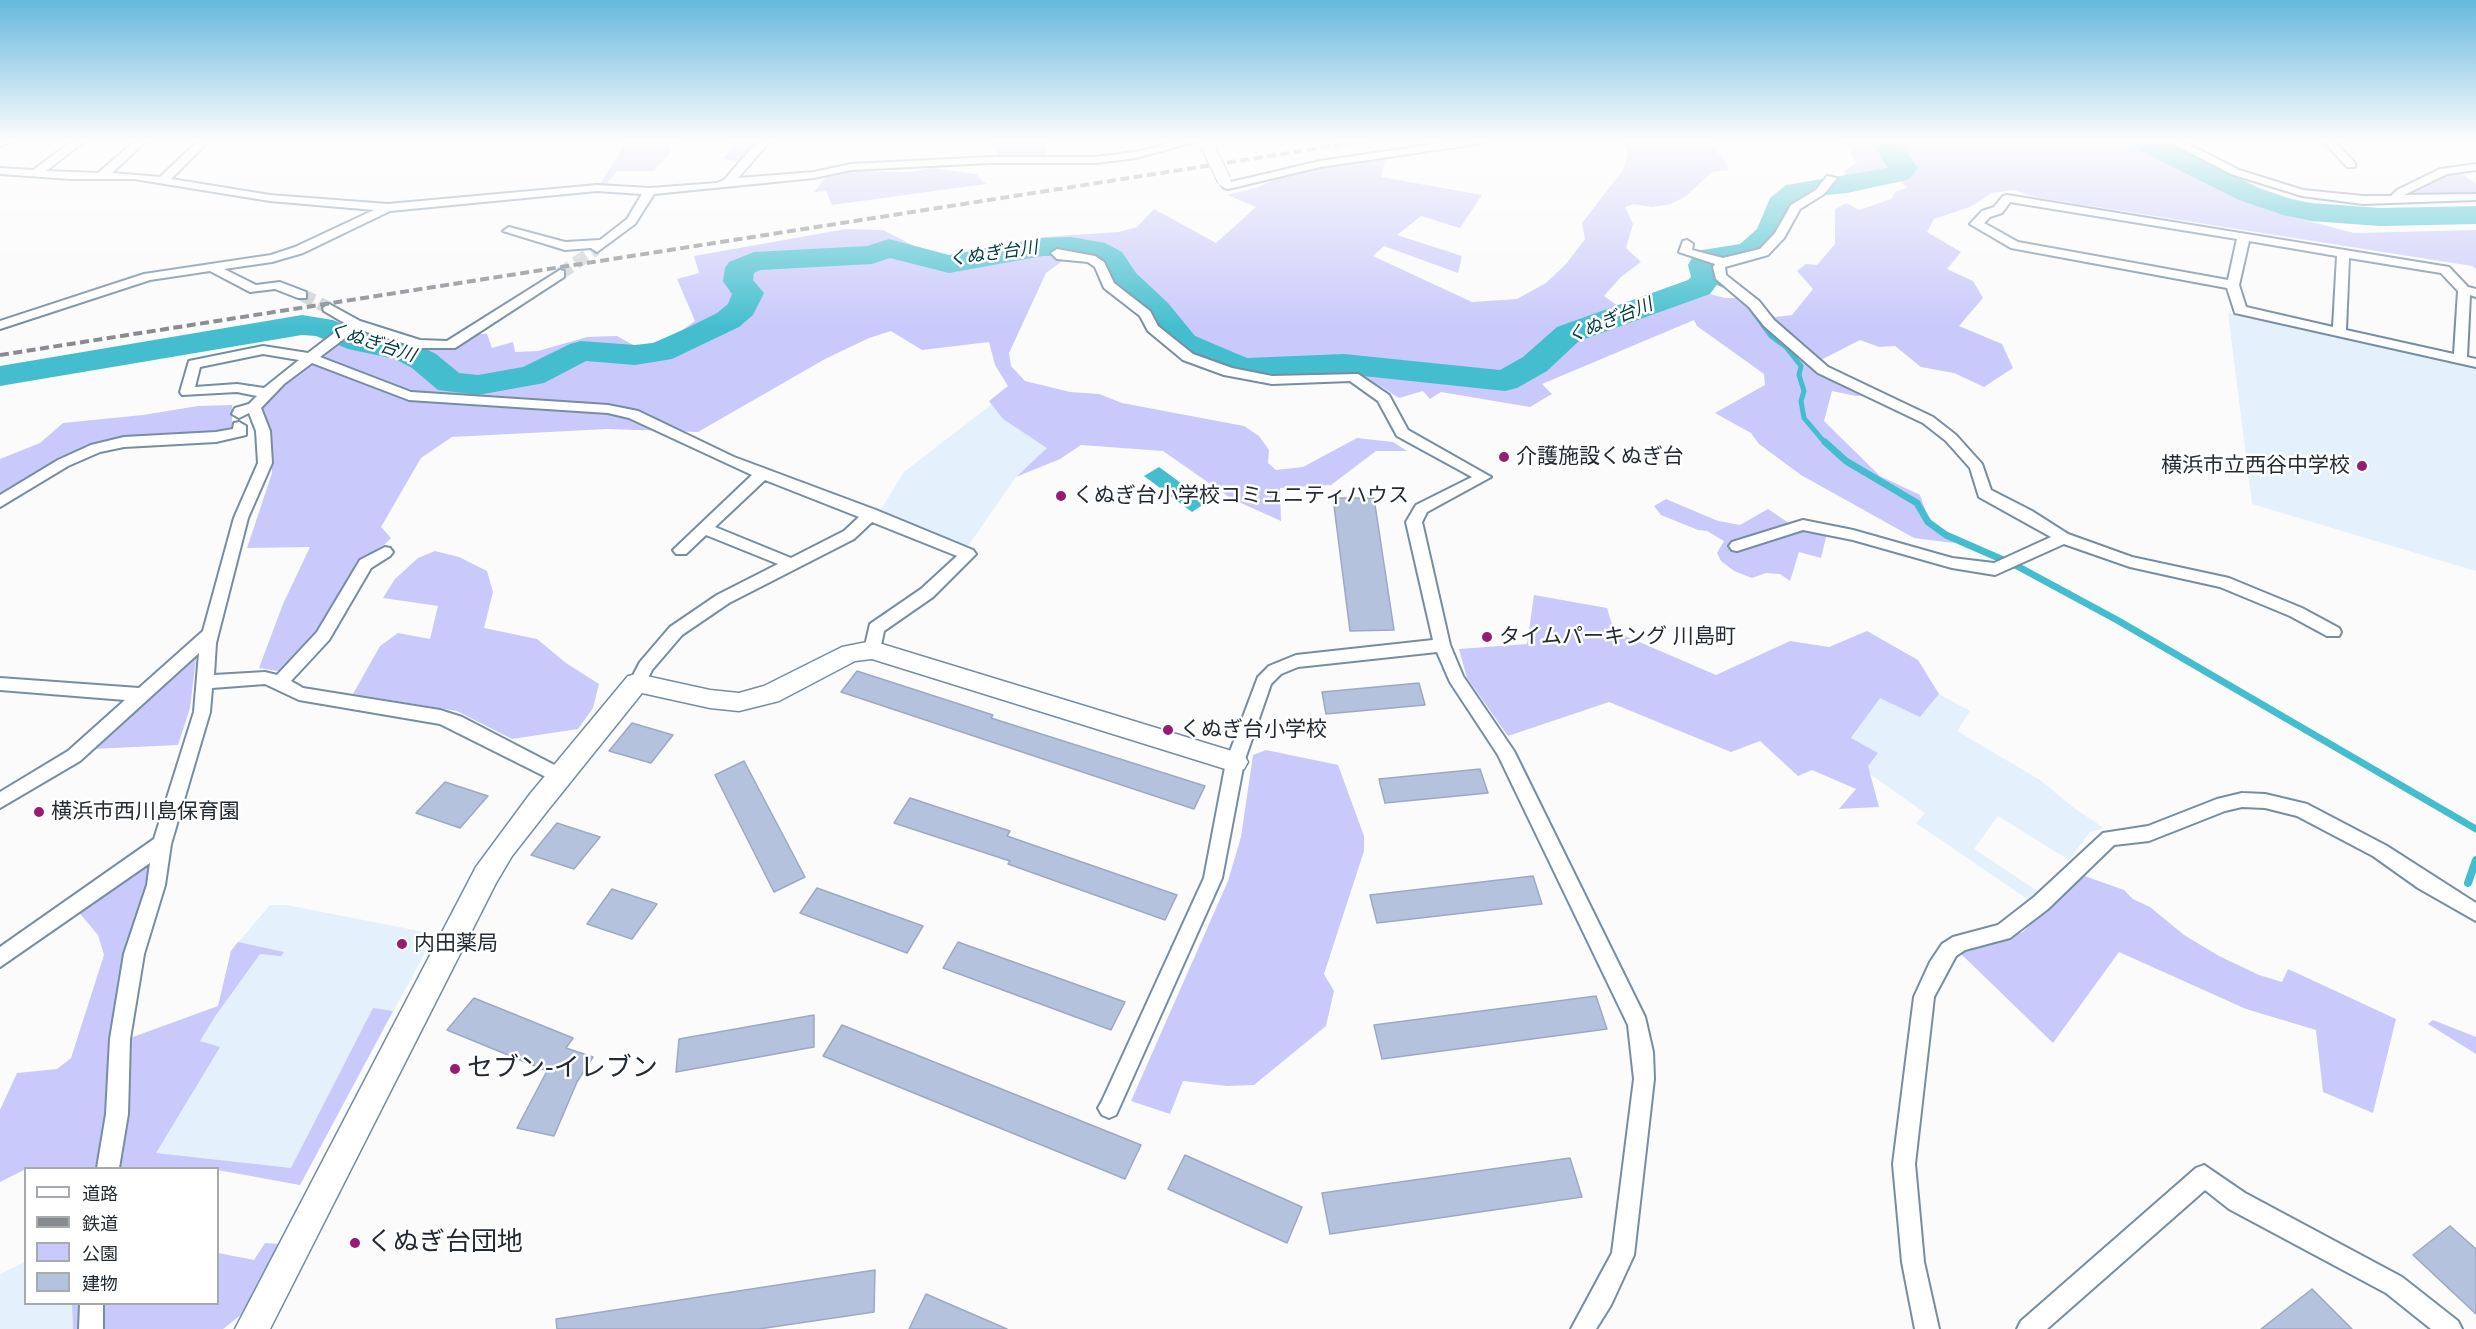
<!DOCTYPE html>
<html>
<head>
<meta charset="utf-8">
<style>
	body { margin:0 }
	#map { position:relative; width:2476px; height:1329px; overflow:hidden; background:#fbfbfb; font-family:Arial,"Noto Sans JP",sans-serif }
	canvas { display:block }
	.legend { position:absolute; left:24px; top:1167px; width:195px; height:138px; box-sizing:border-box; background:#fff; border:2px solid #a7abae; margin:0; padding:8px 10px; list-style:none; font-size:18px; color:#232c34 }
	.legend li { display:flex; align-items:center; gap:12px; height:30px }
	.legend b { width:30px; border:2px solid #a7abae }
</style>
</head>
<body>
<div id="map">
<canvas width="2476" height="1329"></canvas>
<ul class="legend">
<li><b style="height:8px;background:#fff"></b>道路</li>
<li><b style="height:8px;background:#888c91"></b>鉄道</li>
<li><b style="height:16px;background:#c9c9fb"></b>公園</li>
<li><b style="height:16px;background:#b5c2dd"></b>建物</li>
</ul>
</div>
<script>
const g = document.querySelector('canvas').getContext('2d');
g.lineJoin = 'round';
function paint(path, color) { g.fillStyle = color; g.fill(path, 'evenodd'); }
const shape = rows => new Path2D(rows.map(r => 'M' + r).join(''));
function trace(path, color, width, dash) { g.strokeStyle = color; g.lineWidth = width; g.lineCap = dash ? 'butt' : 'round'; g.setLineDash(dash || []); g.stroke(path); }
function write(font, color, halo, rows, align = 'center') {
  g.font = font + ' Arial,"Noto Sans JP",sans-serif'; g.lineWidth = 5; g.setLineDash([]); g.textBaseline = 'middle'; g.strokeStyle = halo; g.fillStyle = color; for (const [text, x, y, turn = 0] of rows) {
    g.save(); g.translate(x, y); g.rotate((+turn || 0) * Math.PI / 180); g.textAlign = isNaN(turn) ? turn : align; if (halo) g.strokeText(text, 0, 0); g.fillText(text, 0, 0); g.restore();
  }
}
const built = shape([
	[2228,313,2476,367,2476,571,2252,504],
	[992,404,1003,419,1048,448,1016,477,968,546,880,511,904,472],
	[1939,694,1970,711,1957,731,2040,780,2074,808,2104,828,2090,832,2069,860,1998,816,1974,849,2042,894,2033,903,1916,823,1925,813,1870,774,1851,739,1880,697,1920,717],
	[270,905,286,905,435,934,300,1185,218,1168,126,1160,216,1015,231,951],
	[25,1262,26,1304,72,1304,73,1329,0,1329,0,1274]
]);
const green = shape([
	[627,141,680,141,671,147,671,151,654,171,617,171,608,182,599,186],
	[708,141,753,141,755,146,739,164,723,158,730,152,734,143],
	[991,141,1045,141,1047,157,1004,157,998,154],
	[1626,141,1705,141,1723,158,1729,170,1712,172,1686,196,1671,204,1652,207,1634,204,1625,207,1633,224,1626,248,1641,262,1621,277,1604,296,1618,306,1661,307,1699,291,1725,298,1745,298,1775,317,1792,315,1813,289,1797,271,1806,264,1817,265,1835,244,1835,209,1847,203,1859,210,1891,199,1895,192,1907,188,1899,179,1843,189,1846,178,1844,171,1857,162,1851,156,1852,149,1841,141,2121,141,2238,199,2278,213,2354,233,2476,230,2476,269,2472,266,2034,197,2014,190,1992,193,1970,207,1934,219,1927,232,1961,252,1947,269,1973,281,1983,298,1959,326,2002,344,2013,368,1984,387,1954,373,1921,367,1895,346,1879,347,1860,340,1813,364,1867,395,1856,396,1832,391,1824,421,1880,476,1920,495,1928,518,1954,543,1914,538,1801,475,1759,444,1751,433,1715,413,1765,385,1764,374,1697,326,1694,320,1542,384,1552,394,1530,407,1441,392,1430,399,1423,391,1399,398,1382,387,1348,371,1286,373,1240,371,1193,355,1160,331,1111,282,1106,269,1072,254,1046,273,1009,353,1011,366,1025,381,1070,392,1099,394,1122,403,1244,426,1259,436,1269,450,1268,463,1276,470,1303,467,1357,438,1393,442,1407,451,1376,451,1331,485,1280,488,1281,521,1232,499,1163,451,1081,445,1060,459,1016,477,1047,448,1003,419,989,401,1008,386,995,365,989,342,922,350,891,331,869,338,825,359,698,432,607,429,452,437,421,458,381,527,391,538,384,545,357,561,327,620,283,672,259,668,283,604,310,547,247,548,272,473,270,439,262,406,278,387,351,333,403,348,446,350,471,334,487,334,492,348,513,342,515,352,538,351,587,337,617,336,635,346,668,340,695,321,677,279,699,273,694,256,846,229,883,230,928,253,952,255,1044,237,1119,232,1137,227,1154,209,1216,243,1256,207,1227,195,1258,187,1285,175,1386,158,1381,177,1482,195,1460,228,1421,216,1397,235,1462,256,1458,273,1384,246,1373,256,1472,302,1517,299,1546,283,1566,264,1585,239,1582,223,1623,170,1628,155],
	[933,168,976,174,986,184,832,205,826,191,814,192,826,177,845,171,909,172],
	[2459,171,2476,184,2476,195,2404,196,2445,174],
	[232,405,232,429,111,441,0,499,0,459,40,443,63,423,143,415,198,406],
	[1666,499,1718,521,1740,525,1768,509,1802,532,1827,533,1821,558,1799,552,1790,581,1780,574,1766,573,1752,578,1734,571,1721,561,1717,553,1724,541,1707,531,1698,530,1661,515,1654,506],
	[435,551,459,557,487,571,493,592,484,628,537,639,566,663,599,684,593,708,578,729,512,739,457,711,353,694,380,646,398,633,430,639,438,606,383,598,395,579,418,558],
	[1534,595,1607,608,1614,631,1716,675,1790,641,1829,647,1867,631,1918,660,1939,694,1920,717,1880,698,1851,738,1878,753,1868,766,1879,807,1839,809,1856,789,1812,770,1798,776,1760,741,1731,752,1609,702,1508,736,1467,678,1459,649,1527,644],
	[197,651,190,708,178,745,92,749,150,699],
	[1266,750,1338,765,1364,836,1364,851,1324,974,1334,991,1326,1026,1254,1085,1227,1086,1183,1081,1170,1114,1131,1101,1228,881,1241,837,1253,755],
	[153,856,111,1045,218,1006,231,951,238,942,284,952,281,956,260,954,216,1015,200,1041,220,1047,156,1153,291,1168,373,1008,393,1011,300,1185,201,1167,26,1168,25,1174,24,1170,0,1182,0,1110,17,1073,57,1069,71,1058,104,955,98,935,76,909],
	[2079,874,2124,890,2133,899,2150,907,2184,935,2219,956,2259,975,2282,982,2288,969,2396,1019,2373,1113,2323,1092,2316,1030,2246,1009,2119,952,2053,1043,1960,953,2023,932],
	[2433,1020,2476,1037,2476,1054,2428,1024],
	[265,1243,281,1244,252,1301,242,1314,223,1329,73,1329,72,1304,218,1304,218,1253,254,1260]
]);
const water = shape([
	[1159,467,1207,502,1192,512,1144,476]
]);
const streamFar2 = shape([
	[1707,278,1730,288],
	[1752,310,1771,336,1786,347,1801,366,1799,375,1804,391,1801,401,1804,418,1826,444]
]);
const streamFar1 = shape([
	[1825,442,1846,461,1917,503,1928,522,1946,535,2017,566,2117,620,2476,829]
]);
const stream = shape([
	[2468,883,2476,860]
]);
const river = shape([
	[1876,141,1902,141,1903,147,1918,168,1914,174,1907,180,1847,193,1806,197,1793,208,1780,238,1760,258,1718,265,1722,278,1710,294,1579,341,1547,371,1517,388,1505,391,1344,374,1243,378,1231,375,1173,350,1146,317,1113,286,1100,264,1086,257,1071,255,1043,256,949,273,890,258,872,264,760,270,754,273,753,280,764,293,753,315,739,327,672,359,635,365,586,361,544,383,478,395,438,390,412,368,395,359,348,349,316,336,302,335,0,386,0,366,302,315,333,320,367,334,416,344,436,354,459,373,478,375,523,367,570,344,581,341,635,345,653,343,687,328,717,313,728,304,732,294,723,281,725,268,729,262,754,252,867,246,889,239,949,255,1043,238,1071,237,1105,243,1122,252,1136,273,1168,303,1195,336,1247,358,1344,354,1500,370,1523,357,1557,327,1688,280,1691,277,1688,265,1696,251,1740,244,1757,229,1770,198,1786,185,1888,168,1875,148,1876,141],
	[2129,141,2164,141,2259,188,2291,199,2311,203,2380,208,2476,206,2476,224,2380,226,2311,221,2283,215,2239,200,2133,147,2129,141]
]);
const building = shape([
	[1333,498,1374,498,1394,630,1350,631,1333,498],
	[857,671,993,715,991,718,1205,786,1194,809,841,692,857,671],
	[1419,683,1425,705,1326,714,1322,692,1419,683],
	[632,723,673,735,651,763,609,751,632,723],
	[744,761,805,877,774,892,715,775,744,761],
	[1480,769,1488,793,1385,803,1379,779,1480,769],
	[445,782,488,796,460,828,416,813,445,782],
	[910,798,1010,831,1007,836,1177,895,1165,920,1008,864,1010,861,894,823,910,798],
	[557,823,600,837,574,869,531,855,557,823],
	[1533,876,1542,904,1377,923,1370,895,1533,876],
	[817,888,923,926,907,953,800,913,817,888],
	[612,889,657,904,632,939,587,924,612,889],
	[958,942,1125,1002,1111,1030,943,968,958,942],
	[1596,996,1607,1029,1382,1059,1374,1025,1596,996],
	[474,998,573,1038,566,1048,593,1057,577,1082,554,1136,517,1128,547,1071,447,1030,474,998],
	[814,1015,814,1047,676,1072,679,1039,814,1015],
	[842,1025,1141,1145,1125,1179,823,1056,842,1025],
	[1185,1155,1302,1207,1287,1243,1168,1189,1185,1155],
	[1570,1158,1582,1197,1330,1234,1322,1193,1570,1158],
	[2450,1226,2476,1249,2476,1314,2413,1255,2450,1226],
	[875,1270,874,1312,759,1329,557,1329,556,1319,875,1270],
	[2312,1289,2352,1329,2261,1329,2312,1289],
	[926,1294,1007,1329,909,1329,926,1294]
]);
const streetTunnel = shape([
	[560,274,596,249],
	[302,295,329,308]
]);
const street = shape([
	[0,141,13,141,0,146,0,141],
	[72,141,85,141,46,171,98,173,135,141,146,141,112,173,160,177,198,141,209,141,171,179,270,195,388,204,597,185,650,188,717,183,724,180,758,141,770,141,738,178,814,172,851,164,990,157,1096,157,1136,152,1178,141,1197,141,1136,158,1096,163,990,163,851,170,814,178,654,194,635,224,597,252,591,248,565,250,503,231,509,227,565,242,600,240,627,219,642,194,597,191,390,211,303,253,272,262,224,269,256,285,280,282,306,292,306,298,298,298,275,289,250,292,210,271,150,280,0,329,0,321,144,274,271,255,295,247,374,210,270,201,134,179,70,179,0,174,0,168,33,170,72,141],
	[1455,141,1483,141,1477,144,1320,167,1228,189,1224,188,1218,180,1224,177,1231,182,1320,161,1455,141],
	[2168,141,2182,141,2239,170,2303,190,2363,196,2391,196,2397,190,2440,169,2476,164,2476,170,2447,174,2404,195,2476,194,2476,200,2363,204,2302,196,2231,174,2168,141],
	[2323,141,2334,141,2355,163,2355,167,2347,167,2323,141],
	[1827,176,1837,178,1824,194,1800,209,1784,238,1768,255,1725,267,1726,275,1759,301,1774,320,1828,367,1933,417,1956,435,1982,464,1991,490,2032,511,2068,534,2132,557,2229,578,2302,608,2339,628,2341,632,2339,636,2327,636,2290,616,2220,587,2130,567,2064,544,1995,575,1952,568,1853,540,1803,530,1737,551,1732,550,1729,546,1732,542,1803,520,1853,530,1952,558,1994,563,2051,537,1979,497,1970,468,1946,441,1923,423,1818,373,1764,326,1749,307,1716,279,1713,267,1715,264,1679,252,1683,241,1687,240,1693,244,1692,250,1723,258,1760,249,1775,233,1791,205,1816,190,1827,176],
	[2007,195,2449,267,2468,287,2476,289,2476,297,2470,295,2467,357,2476,359,2476,367,2235,313,2227,288,2011,248,1970,224,1982,211,1994,207,2003,196,2007,195],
	[2010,202,2237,239,2228,280,2018,242,1984,223,1990,217,2002,213,2010,202],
	[2249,241,2337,256,2333,327,2246,307,2239,285,2249,241],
	[2349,258,2441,273,2458,291,2454,354,2346,330,2349,258],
	[1057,249,1095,256,1104,262,1114,283,1150,311,1158,326,1193,354,1232,368,1272,376,1358,374,1389,395,1408,430,1491,477,1427,512,1422,522,1450,645,1463,676,1514,751,1645,1017,1653,1052,1654,1079,1634,1255,1611,1305,1596,1329,1571,1329,1612,1253,1634,1079,1628,1025,1498,755,1450,682,1437,652,1298,667,1281,674,1271,684,1244,762,1222,878,1116,1115,1109,1118,1102,1115,1098,1108,1102,1101,1204,878,1226,762,1258,677,1269,666,1296,655,1433,640,1406,522,1416,505,1472,477,1397,436,1378,401,1350,381,1272,384,1224,375,1183,360,1148,331,1140,316,1104,288,1095,267,1088,262,1057,259,1051,253,1057,249],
	[560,270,564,271,564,277,455,348,419,348,357,329,320,357,411,392,608,405,638,411,734,457,876,510,973,550,976,554,933,597,884,631,880,650,872,656,864,650,870,624,921,589,957,556,872,522,854,539,729,603,682,635,652,670,643,688,637,689,631,688,629,683,640,662,670,627,717,595,778,564,706,535,686,554,676,554,673,550,752,475,629,418,608,413,409,400,312,363,284,384,261,408,270,431,272,463,248,518,216,643,214,675,265,672,277,675,317,632,360,560,385,547,390,548,393,552,390,556,371,568,329,640,291,681,303,688,440,710,462,717,566,771,569,776,566,781,560,783,554,781,440,724,299,700,265,684,212,688,210,712,171,844,165,885,144,954,130,1039,128,1114,119,1168,97,1168,106,1114,110,1039,124,954,147,885,150,863,0,967,0,947,154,839,194,712,199,653,80,761,0,808,0,792,68,751,125,700,0,690,0,678,139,688,203,631,234,518,258,463,256,431,249,413,239,418,232,414,235,408,249,404,257,396,237,392,182,395,180,392,189,361,263,346,308,353,346,324,324,311,323,308,329,304,360,321,420,340,447,341,560,270],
	[263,354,299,360,264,388,237,384,195,387,200,367,263,354],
	[765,480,859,517,844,531,791,558,715,527,765,480],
	[239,422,246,426,246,435,216,442,124,447,100,452,68,466,0,507,0,495,58,460,91,445,124,437,216,432,233,429,234,423,239,422],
	[2242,793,2265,794,2307,804,2387,846,2476,903,2476,921,2418,888,2373,856,2297,816,2265,808,2242,807,2225,811,2149,841,2114,845,2048,909,2010,938,1965,950,1956,956,1934,997,1915,1164,1924,1262,1939,1329,1915,1329,1902,1262,1893,1164,1914,997,1930,962,1942,944,1953,937,1998,925,2034,897,2103,833,2148,826,2217,799,2242,793],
	[2204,1165,2245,1193,2402,1277,2458,1321,2462,1329,2431,1329,2386,1293,2229,1209,2205,1190,2047,1329,2017,1329,2021,1321,2196,1168,2204,1165],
	[80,1304,103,1304,103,1329,79,1329,80,1304]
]);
const secondary = shape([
	[872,641,1235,752,1244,755,1248,762,1244,769,1235,772,872,659,855,661,779,701,739,711,710,708,642,693,548,810,512,856,496,883,270,1329,235,1329,476,867,530,794,628,676,637,674,710,690,739,693,764,686,842,647,872,641]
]);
const rail = shape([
	[0,355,1365,141]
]);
const streetBridge = shape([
	[1207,145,1224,180]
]);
const markers = [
	[1504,457,6,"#971b75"],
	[2362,466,6,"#971b75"],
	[1061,496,6,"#971b75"],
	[1487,637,6,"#971b75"],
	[1168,730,6,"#971b75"],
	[39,812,6,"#971b75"],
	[402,944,6,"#971b75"],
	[455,1069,6,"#971b75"],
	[355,1243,6,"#971b75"]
];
const farWaternames = [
	["くぬぎ台川",993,254,-8],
	["くぬぎ台川",1610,321,-22],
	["くぬぎ台川",372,343,18]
];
const poiNames = [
	["介護施設くぬぎ台",1516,457],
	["横浜市立西谷中学校",2350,466,"right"],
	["くぬぎ台小学校コミュニティハウス",1073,496],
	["タイムパーキング 川島町",1499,637],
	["くぬぎ台小学校",1180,730],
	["横浜市西川島保育園",51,812],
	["内田薬局",414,944]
];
const nearPoinames = [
	["セブン-イレブン",467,1069],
	["くぬぎ台団地",367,1243]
];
paint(built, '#e4f0fb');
paint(green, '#c9c9fb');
paint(water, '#44bece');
trace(streamFar2, '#44bece', 5);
trace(streamFar1, '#44bece', 7);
trace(stream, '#44bece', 8);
paint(river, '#44bece');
paint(building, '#b5c2dd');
trace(building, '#9da9c4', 1.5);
trace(streetTunnel, '#d0d2d3', 13, [13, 6]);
trace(street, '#768da2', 4);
trace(secondary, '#768da2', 3);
paint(street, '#fff');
paint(secondary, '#fff');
trace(rail, '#888c91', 4, [9, 4.5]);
trace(streetBridge, '#768da2', 15, []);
trace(streetBridge, '#fff', 13);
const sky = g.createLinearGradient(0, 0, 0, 327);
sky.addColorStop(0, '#66b8de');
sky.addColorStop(0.43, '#fdfdfd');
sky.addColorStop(1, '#fdfdfd00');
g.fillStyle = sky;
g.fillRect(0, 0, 2476, 327);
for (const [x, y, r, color] of markers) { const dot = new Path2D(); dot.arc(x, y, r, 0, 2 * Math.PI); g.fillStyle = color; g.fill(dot); trace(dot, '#fff', 2); }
write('italic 18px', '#023c43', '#fff', farWaternames);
write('21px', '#232c34', '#fff', poiNames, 'left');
write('26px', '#232c34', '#fff', nearPoinames, 'left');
</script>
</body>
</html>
